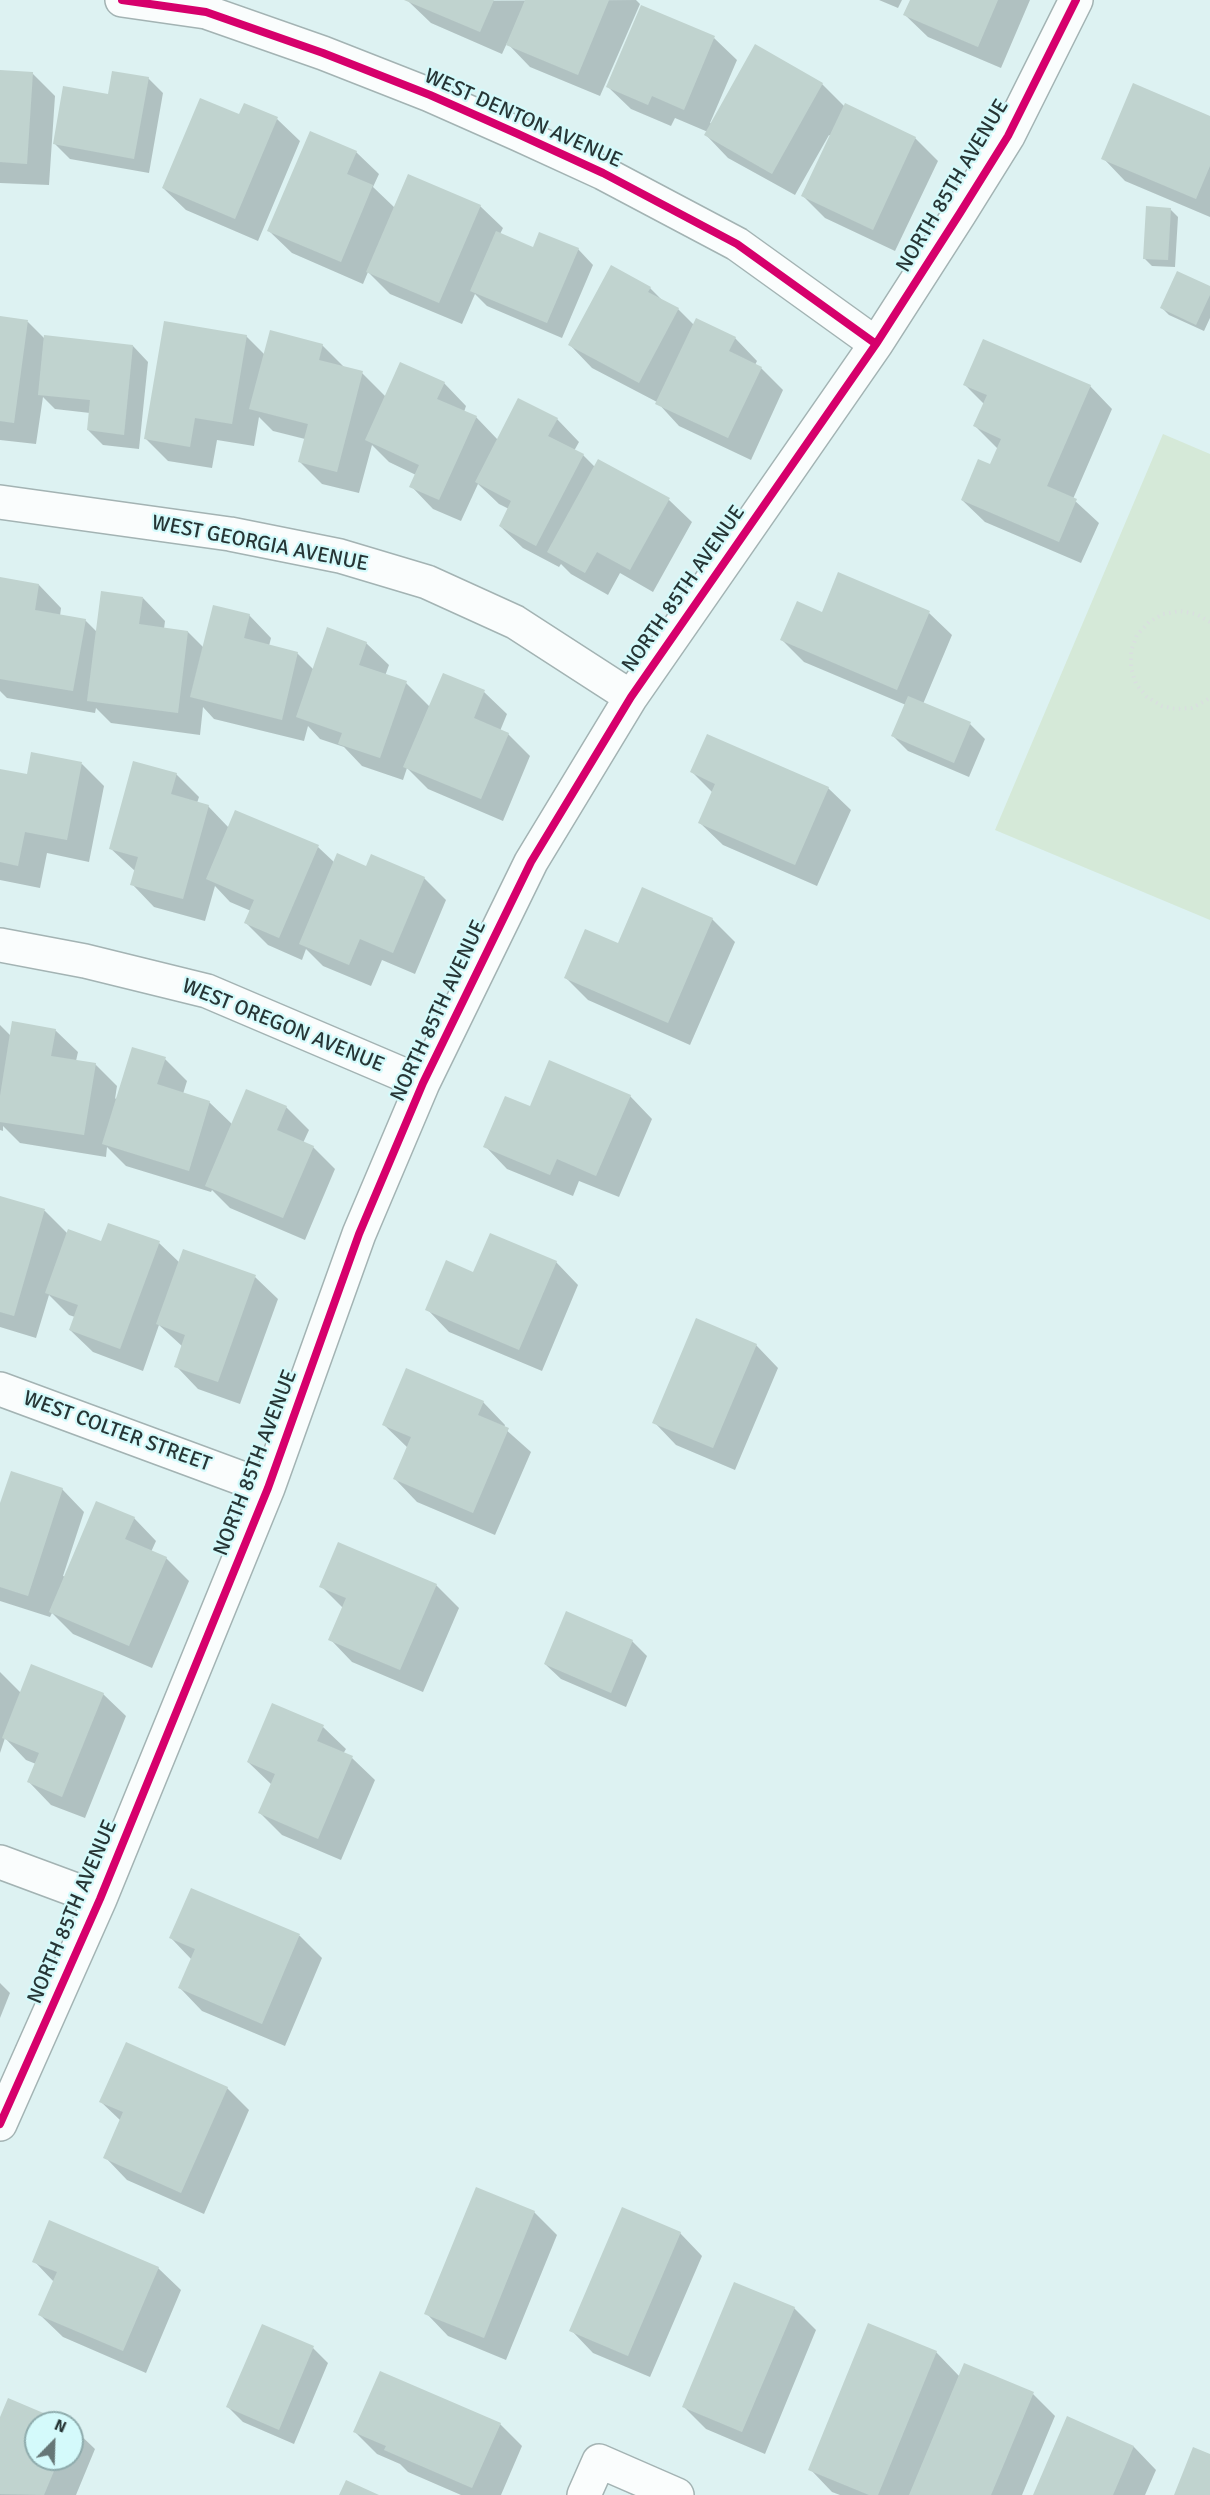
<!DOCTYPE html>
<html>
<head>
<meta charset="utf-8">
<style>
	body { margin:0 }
	#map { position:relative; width:1210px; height:2495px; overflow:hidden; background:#ddf2f2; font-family:Signika,sans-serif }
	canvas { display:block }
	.north { position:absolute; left:24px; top:2411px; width:60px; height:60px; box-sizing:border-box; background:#d4fafb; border:2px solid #8eabac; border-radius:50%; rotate:23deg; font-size:16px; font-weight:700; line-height:24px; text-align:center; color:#263535 }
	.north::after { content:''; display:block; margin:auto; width:21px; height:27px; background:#677; clip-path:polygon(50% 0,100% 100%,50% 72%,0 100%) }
</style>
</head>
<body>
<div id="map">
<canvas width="1210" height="2495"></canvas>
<div class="north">N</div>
</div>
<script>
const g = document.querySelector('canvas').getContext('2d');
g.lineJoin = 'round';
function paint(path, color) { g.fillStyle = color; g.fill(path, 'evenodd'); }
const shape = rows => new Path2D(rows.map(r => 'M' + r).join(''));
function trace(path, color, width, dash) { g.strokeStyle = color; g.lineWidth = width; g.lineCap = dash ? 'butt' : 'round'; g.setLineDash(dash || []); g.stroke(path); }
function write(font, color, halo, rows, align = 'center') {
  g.font = font + ' Signika,sans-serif'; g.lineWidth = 4.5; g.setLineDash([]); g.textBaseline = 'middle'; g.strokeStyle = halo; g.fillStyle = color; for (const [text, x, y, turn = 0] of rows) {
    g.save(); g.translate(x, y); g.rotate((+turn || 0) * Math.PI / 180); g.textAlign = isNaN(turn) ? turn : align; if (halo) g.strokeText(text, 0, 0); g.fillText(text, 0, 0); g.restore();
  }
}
const green = shape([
	[1163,434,1210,454,1210,920,995,830]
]);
const shadow = shape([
	[636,0,640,4,600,96,530,67,507,43,502,54,431,23,408,1],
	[879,0,902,0,898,8],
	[912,0,1030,0,1001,68,928,37,905,15],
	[714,38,737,60,710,123,712,124,756,47,822,84,845,107,915,138,938,161,895,251,825,218,803,196,831,136,829,135,795,195,728,158,706,135,708,132,675,118,671,126,631,109,608,87],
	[0,71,32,73,55,96,49,185,0,183],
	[148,78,163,93,149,173,70,159,55,144,109,96],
	[245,105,277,119,300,141,258,241,186,210,163,188,240,116],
	[1210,117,1210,217,1125,181,1103,158],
	[356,152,379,174,373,187,395,208,480,206,503,228,500,234,534,249,578,249,593,265,562,338,487,306,475,294,462,324,390,294,368,272,363,284,292,253,269,231],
	[1170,209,1178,217,1175,267,1152,266,1145,259],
	[650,288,664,302,678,309,694,325,735,338,757,361,755,365,761,368,783,390,751,460,679,426,657,402,592,368,570,345],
	[1210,288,1210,318,1204,331,1169,315,1162,308],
	[0,317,28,322,46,340,133,346,148,362,139,449,103,445,88,430,90,413,55,409,43,397,36,444,0,440],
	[246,336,265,355,322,345,345,368,362,373,386,397,444,383,466,406,464,412,476,417,498,440,557,419,579,442,574,451,583,455,595,467,599,461,669,500,692,522,653,592,620,573,608,595,571,574,561,564,559,567,523,548,500,526,509,509,499,504,478,484,461,521,433,509,411,486,416,475,389,462,372,445,359,493,322,484,300,462,305,439,273,431,259,417,254,446,217,440,212,468,168,461,145,438],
	[965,385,1090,386,1112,409,1073,499,1099,523,1081,563,985,522,962,500,990,466,998,449,975,426,985,405],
	[0,584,39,585,61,608,60,616,85,620,97,632,143,598,165,621,164,629,188,632,204,648,249,615,271,638,269,646,297,653,314,670,366,643,389,665,385,676,406,683,430,707,444,675,484,692,507,714,500,731,508,734,530,756,503,821,428,789,407,768,403,780,362,766,344,747,320,739,308,726,304,741,214,719,203,707,200,735,111,723,96,708,95,713,7,698,0,691],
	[822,613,929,613,952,635,923,704,970,724,985,739,969,777,908,751,893,736,906,705,804,662,782,640],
	[82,764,104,786,89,862,47,853,40,888,0,880,0,770,28,776],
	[692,772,828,788,851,810,817,886,723,845,700,823,713,793],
	[176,774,199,797,197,803,208,806,229,828,318,847,335,863,424,878,446,900,415,974,382,960,371,986,323,966,306,949,302,960,268,945,246,923,251,911,230,902,215,886,205,921,154,907,132,884,135,871,110,848],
	[643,889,712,919,735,942,690,1045,588,1000,566,978,618,945],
	[0,1025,11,1036,55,1030,78,1052,76,1061,95,1064,117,1086,115,1099,165,1059,187,1081,183,1094,209,1102,233,1125,286,1107,309,1130,303,1143,313,1147,335,1169,305,1240,230,1208,212,1190,211,1192,126,1166,107,1147,106,1157,20,1143,3,1126,3,1131,0,1130],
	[630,1096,652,1119,619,1197,579,1181,573,1196,507,1169,485,1146,530,1108],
	[0,1198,45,1211,68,1234,102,1243,159,1243,180,1263,255,1277,278,1299,240,1404,198,1389,176,1366,183,1347,159,1325,143,1371,93,1352,70,1330,75,1317,69,1315,49,1295,36,1338,0,1327],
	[556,1262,578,1285,542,1371,449,1332,427,1309,474,1274],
	[756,1345,778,1368,735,1470,676,1445,654,1422],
	[483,1402,505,1425,504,1428,531,1452,495,1535,417,1502,395,1479,408,1448,384,1425],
	[62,1489,84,1512,63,1576,66,1577,134,1518,156,1541,151,1552,166,1558,189,1581,152,1668,73,1634,52,1613,50,1617,0,1601,0,1505],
	[436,1585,459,1608,423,1692,352,1662,330,1639,343,1608,321,1586],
	[632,1641,647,1656,626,1707,561,1679,545,1664],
	[0,1672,21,1693,103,1694,126,1716,85,1818,51,1805,29,1782,36,1764,26,1760,5,1738,0,1753],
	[323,1727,346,1749,343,1754,352,1758,375,1780,341,1860,282,1835,260,1813,272,1785,248,1762],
	[191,1890,300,1936,322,1958,285,2046,202,2011,180,1988,192,1960,171,1938],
	[0,1983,10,1993,0,2018],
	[227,2088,249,2110,204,2214,127,2180,105,2157,121,2121,101,2102],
	[534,2212,557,2235,506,2360,448,2336,426,2313],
	[680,2233,702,2256,650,2377,593,2353,571,2330],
	[34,2261,158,2268,181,2290,146,2373,63,2337,40,2315,54,2282],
	[794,2308,816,2330,765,2454,706,2429,684,2407],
	[313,2348,328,2363,294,2444,243,2422,228,2407],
	[936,2352,960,2377,1033,2394,1055,2416,1022,2495,840,2495,832,2492,810,2469],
	[1068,2418,1134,2447,1156,2470,1145,2495,1034,2495],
	[0,2420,63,2423,36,2423,36,2459,72,2459,72,2427,95,2449,76,2495,0,2495],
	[500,2424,522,2446,501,2495,461,2495,408,2472,400,2464,377,2454,355,2432]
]);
const building = shape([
	[404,0,494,0,480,32],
	[525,0,609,0,578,75,506,45],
	[910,0,998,0,978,47,903,15],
	[641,5,715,36,684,110,652,96,648,105,606,87],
	[755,44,823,83,772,174,704,135],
	[0,70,33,72,27,164,0,162],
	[112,71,149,77,134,159,53,144,63,86,108,94],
	[1133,83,1210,116,1210,166,1196,199,1101,159],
	[200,98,239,114,244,103,278,117,235,219,162,188],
	[845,103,916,137,873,230,801,196],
	[310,131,357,151,347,174,373,185,341,262,267,231],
	[408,174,481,205,439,303,366,272],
	[1146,206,1171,208,1168,260,1143,259],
	[496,231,533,247,539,232,579,248,547,323,470,291],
	[611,265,651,287,648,292,679,308,639,383,568,345],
	[1177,271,1210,286,1210,295,1196,325,1160,308],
	[0,316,28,320,14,423,0,421],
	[696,318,736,337,729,351,762,367,728,438,655,404],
	[164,321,247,335,232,424,195,418,190,447,144,439],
	[270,330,323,344,319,360,363,371,337,472,298,462,308,424,249,409],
	[44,335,133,345,124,435,87,430,90,400,38,395],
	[983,339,1091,385,1047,486,1077,499,1059,542,961,500,978,459,990,464,1001,439,973,426,987,395,963,385],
	[400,362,445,382,437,399,477,416,439,500,409,487,419,465,365,440],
	[518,398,558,418,548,436,584,454,536,546,499,526,511,501,475,482],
	[598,459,670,498,630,570,597,552,585,573,547,552],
	[838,572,930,611,897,690,780,640,797,601,822,612],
	[0,577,39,584,35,610,86,619,73,691,0,679],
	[101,591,143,597,139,624,188,631,178,713,87,701],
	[213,605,250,614,244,638,298,652,282,720,190,697],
	[327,627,367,642,359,665,407,681,380,758,338,744,342,733,296,717],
	[443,673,485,690,474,718,509,733,481,799,403,767],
	[908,696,971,722,954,763,891,736],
	[707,734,829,787,795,865,698,823,715,784,690,772],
	[31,752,82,762,67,840,25,832,18,866,0,862,0,769,27,774],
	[133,761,177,773,171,794,209,805,183,899,130,885,138,857,109,849],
	[235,810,319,845,279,938,244,923,254,900,206,879],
	[337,853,366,866,371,854,425,877,393,953,360,939,349,965,299,944],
	[642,887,713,918,668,1023,564,978,585,929,618,943],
	[12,1021,56,1029,51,1056,96,1063,84,1135,0,1122,0,1096],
	[132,1047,166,1057,157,1084,210,1101,189,1171,102,1144],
	[549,1060,631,1095,596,1176,557,1159,550,1175,483,1147,505,1096,530,1106],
	[246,1089,287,1106,277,1130,314,1146,283,1218,205,1186],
	[0,1196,45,1209,14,1316,0,1312],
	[108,1223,160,1241,120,1349,69,1330,78,1305,45,1293,68,1229,101,1241],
	[490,1233,557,1261,519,1350,425,1310,446,1260,473,1272],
	[183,1249,256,1275,218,1382,174,1367,185,1335,156,1324],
	[696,1318,757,1344,713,1448,652,1423],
	[406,1368,484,1401,478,1415,509,1428,473,1513,393,1479,411,1437,382,1425],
	[11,1471,63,1488,28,1596,0,1587,0,1503],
	[96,1501,135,1517,125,1539,167,1557,129,1646,49,1612],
	[338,1542,437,1584,400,1670,328,1640,346,1598,319,1587],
	[566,1611,633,1640,611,1693,544,1664],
	[31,1664,104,1693,62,1797,27,1782,39,1753,2,1738],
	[272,1703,324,1725,317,1741,353,1756,318,1839,258,1813,275,1774,247,1762],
	[191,1888,300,1934,262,2024,178,1988,195,1949,169,1938],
	[126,2042,228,2087,181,2193,103,2158,123,2112,99,2102],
	[476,2187,535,2211,484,2338,424,2314],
	[622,2207,681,2232,628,2356,569,2331],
	[49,2220,159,2267,123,2351,38,2315,57,2272,32,2262],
	[734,2282,795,2307,742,2432,682,2407],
	[868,2323,937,2351,878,2495,869,2495,808,2470],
	[262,2324,314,2346,279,2430,226,2407],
	[964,2363,1034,2392,991,2495,909,2495],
	[380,2371,501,2423,472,2488,384,2450,386,2446,353,2432],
	[8,2398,67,2423,36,2423,36,2459,59,2459,44,2495,0,2494,0,2417],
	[1067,2416,1134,2446,1113,2495,1033,2495],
	[1193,2447,1210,2454,1210,2495,1174,2495],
	[346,2480,379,2495,339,2495]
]);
const path = shape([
	[1210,622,1196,614,1180,611,1163,614,1149,622,1137,635,1131,651,1131,668,1136,684,1147,697,1162,706,1176,709,1192,708,1210,698]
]);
const minor = shape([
	[122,0,206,12,323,53,430,95,518,134,603,173,737,244,876,344],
	[0,502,230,534,340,556,427,582,515,622,631,697],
	[0,945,85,961,207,991,423,1083],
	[0,1389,268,1488],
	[0,1862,100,1899],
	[0,2124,100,1899,268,1488,359,1234,423,1083,531,862,631,697,876,344,960,213,1008,136,1076,0],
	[584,2495,599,2461,677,2495]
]);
const cycleway = shape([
	[122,0,206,12,323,53,430,95,518,134,603,173,737,244,876,344],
	[0,2124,100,1899,268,1488,359,1234,423,1083,531,862,631,697,876,344,960,213,1008,136,1076,0]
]);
const streetNames = [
	["WEST DENTON AVENUE",523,119,24],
	["NORTH 85TH AVENUE",953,186,-59],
	["WEST GEORGIA AVENUE",260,544,11],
	["NORTH 85TH AVENUE",684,589,-55],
	["NORTH 85TH AVENUE",439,1011,-65],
	["WEST OREGON AVENUE",283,1026,22],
	["WEST COLTER STREET",117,1432,20],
	["NORTH 85TH AVENUE",256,1463,-69],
	["NORTH 85TH AVENUE",73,1912,-67]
];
paint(green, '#d5e9d8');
paint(shadow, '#0003');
paint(building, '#c0d3cf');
trace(minor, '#a3b3b3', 36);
trace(path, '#d9dfdf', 4, [1.5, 4.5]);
trace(minor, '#fafdfd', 33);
trace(cycleway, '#d6006c', 8);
write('21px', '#263535', '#d4fafb', streetNames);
</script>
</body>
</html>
